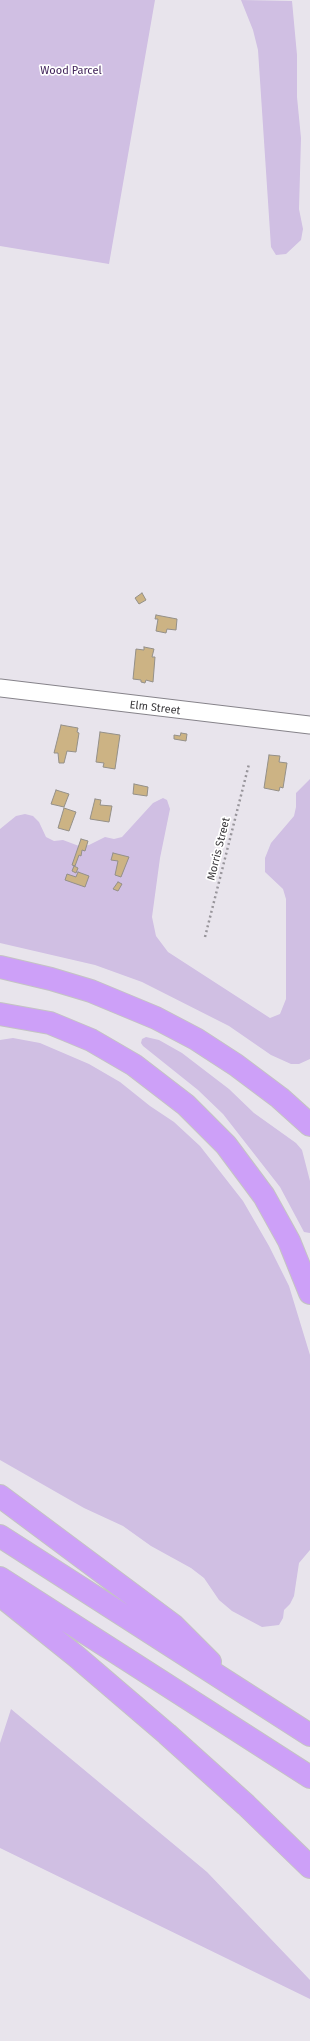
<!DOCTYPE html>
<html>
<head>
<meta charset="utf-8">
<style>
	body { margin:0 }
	canvas { display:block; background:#e8e4ec }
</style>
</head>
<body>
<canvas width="310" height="2041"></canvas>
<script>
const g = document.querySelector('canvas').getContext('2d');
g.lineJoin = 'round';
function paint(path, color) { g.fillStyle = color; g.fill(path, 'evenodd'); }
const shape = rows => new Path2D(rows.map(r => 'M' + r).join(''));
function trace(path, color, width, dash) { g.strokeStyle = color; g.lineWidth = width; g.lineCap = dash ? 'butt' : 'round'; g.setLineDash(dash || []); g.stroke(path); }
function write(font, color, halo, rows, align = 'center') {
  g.font = font + ' "Fira Sans",sans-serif'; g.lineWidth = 3.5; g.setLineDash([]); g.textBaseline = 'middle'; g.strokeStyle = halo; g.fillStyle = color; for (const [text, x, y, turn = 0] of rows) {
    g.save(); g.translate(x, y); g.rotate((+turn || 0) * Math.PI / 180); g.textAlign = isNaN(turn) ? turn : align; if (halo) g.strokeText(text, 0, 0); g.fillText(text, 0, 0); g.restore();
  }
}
const green = shape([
	[0,0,155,0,109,264,0,246],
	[241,0,292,1,297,55,297,97,301,138,299,209,303,229,301,240,286,254,276,255,271,247,258,50,253,30],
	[310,779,310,1059,299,1064,291,1064,271,1055,229,1026,142,982,95,965,0,943,0,829,16,816,25,814,33,816,39,822,46,837,54,841,63,840,79,846,89,845,105,837,114,839,122,837,153,803,163,798,167,800,170,809,160,858,152,917,156,936,168,952,270,1018,280,1014,286,999,286,899,283,889,265,872,265,858,271,843,294,816,296,807,296,793],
	[146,1037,159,1040,182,1053,229,1089,254,1113,296,1143,302,1150,310,1181,310,1233,304,1232,280,1187,223,1114,198,1090,143,1046,141,1043,142,1039],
	[13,1038,40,1043,89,1064,120,1082,150,1106,174,1122,200,1146,243,1201,269,1246,289,1286,310,1355,310,1550,299,1563,294,1596,290,1604,284,1610,283,1618,279,1625,262,1627,232,1611,219,1600,204,1578,191,1568,151,1546,123,1526,84,1508,0,1460,0,1040],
	[11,1709,207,1872,310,1980,310,1999,0,1848,0,1743]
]);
const building = shape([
	[142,593,146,600,139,604,135,598,142,593],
	[156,615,177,619,176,630,167,629,166,633,156,631,158,619,155,619,156,615],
	[144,647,154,649,152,657,155,657,153,682,146,680,145,683,141,682,141,680,133,679,136,649,144,650,144,647],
	[61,725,78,728,77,732,79,733,76,752,67,751,64,763,59,763,58,753,54,753,61,725],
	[100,732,120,735,115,769,103,767,104,763,96,762,100,732],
	[181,733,187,734,186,741,174,739,174,735,180,736,181,733],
	[269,755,280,756,279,762,287,763,283,788,280,787,279,791,264,788,269,755],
	[134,784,148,787,147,796,133,794,134,784],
	[56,790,69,794,64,807,51,804,56,790],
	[95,799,101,800,100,805,112,806,109,822,90,819,95,799],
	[64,808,76,812,69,831,58,828,64,808],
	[81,839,88,841,85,851,82,850,81,856,79,855,75,866,72,865,81,839],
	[113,853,129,857,121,877,115,875,118,861,111,860,113,853],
	[74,866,78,868,76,873,72,871,74,866],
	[78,872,89,876,85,887,65,880,67,874,76,877,78,872],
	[118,882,122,884,118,891,113,889,118,882]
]);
const path = shape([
	[205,937,249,764]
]);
const street = shape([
	[0,688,310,725]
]);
const highway = shape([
	[0,967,51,979,91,991,156,1018,196,1039,236,1065,280,1098,310,1125],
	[0,1014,50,1023,91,1040,134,1065,186,1105,226,1145,264,1196,289,1241,310,1293],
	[0,1496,173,1625,210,1662],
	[0,1536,310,1735],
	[0,1578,310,1777],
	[0,1595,77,1657,167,1734,246,1805,310,1867]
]);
const parkNames = [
	["Wood Parcel",71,71]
];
const streetNames = [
	["Elm Street",155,708,7],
	["Morris Street",219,849,-76]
];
paint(green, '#d0bfe3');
paint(building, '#ccb384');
trace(building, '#949089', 1);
trace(street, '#86838a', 19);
trace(highway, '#c4c3c4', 24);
trace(path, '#98959b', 2.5, [2, 3]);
trace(street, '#fff', 17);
trace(highway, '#cda0f8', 22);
write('11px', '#41235a', '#fff', parkNames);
write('11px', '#3a383b', '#fff', streetNames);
</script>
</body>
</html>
